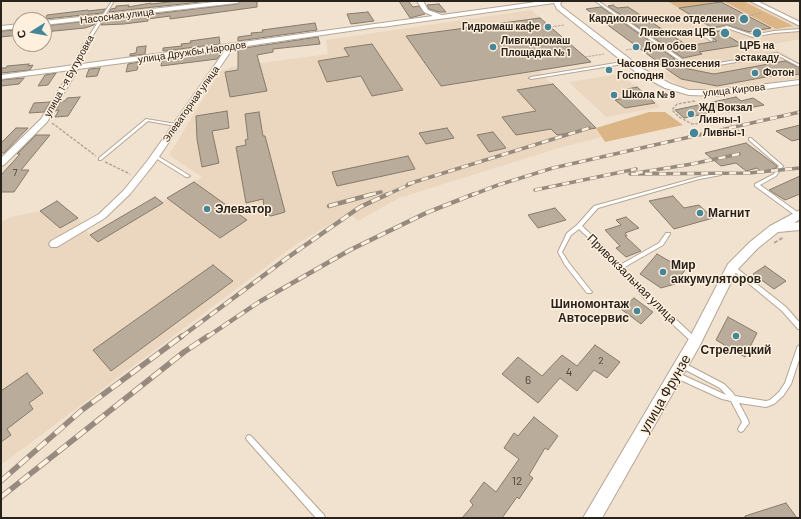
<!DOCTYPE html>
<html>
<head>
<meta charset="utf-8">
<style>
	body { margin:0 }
	#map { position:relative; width:801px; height:519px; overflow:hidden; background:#f1e2d0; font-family:Barlow,sans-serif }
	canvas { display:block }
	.frame { position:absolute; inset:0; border:2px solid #27221b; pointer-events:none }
	.north { position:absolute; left:12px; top:12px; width:40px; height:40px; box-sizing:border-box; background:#ffefdd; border:1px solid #a99d8f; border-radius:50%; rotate:259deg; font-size:11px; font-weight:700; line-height:16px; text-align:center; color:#27221b }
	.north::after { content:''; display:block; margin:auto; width:14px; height:18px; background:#458599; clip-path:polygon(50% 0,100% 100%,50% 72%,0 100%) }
</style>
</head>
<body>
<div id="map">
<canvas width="801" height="519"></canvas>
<div class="frame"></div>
<div class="north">С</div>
</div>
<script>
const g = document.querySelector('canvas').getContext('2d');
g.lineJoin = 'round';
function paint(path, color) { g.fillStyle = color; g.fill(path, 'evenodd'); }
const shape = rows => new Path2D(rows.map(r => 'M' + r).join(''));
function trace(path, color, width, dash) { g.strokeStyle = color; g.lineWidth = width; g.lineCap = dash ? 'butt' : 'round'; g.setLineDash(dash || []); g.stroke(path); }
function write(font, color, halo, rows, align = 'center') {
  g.font = font + ' Barlow,sans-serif'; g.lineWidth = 3; g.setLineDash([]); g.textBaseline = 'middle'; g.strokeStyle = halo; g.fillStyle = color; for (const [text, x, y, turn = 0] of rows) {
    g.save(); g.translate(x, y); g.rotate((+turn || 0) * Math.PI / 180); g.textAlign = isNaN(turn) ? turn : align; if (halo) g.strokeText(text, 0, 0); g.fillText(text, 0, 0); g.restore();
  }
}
const built = shape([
	[607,1,748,1,800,27,800,39,769,45,800,63,800,78,764,84,717,90,697,90,682,87,657,73,670,71,586,9,613,5],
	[531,10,591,62,539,71,596,128,602,137,562,147,399,198,358,221,349,213,295,245,1,465,1,222,11,217,40,211,57,201,78,218,90,235,161,202,202,177,169,155,220,71,232,67,328,54,326,40],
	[620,74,661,107,606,117,569,82]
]);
const green = shape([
	[667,1,743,1,793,26,776,29,723,1,679,8],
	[649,112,665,112,683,125,605,142,596,128]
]);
const building = shape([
	[178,1,209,1,109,12,111,9,116,8,116,6,129,5,128,7,151,3,151,4,178,1],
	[241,1,257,1,257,7,170,19,170,16,148,19,148,21,124,24,101,25,104,20,237,4,241,1],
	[399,1,408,1,413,7,419,6,425,14,410,18,399,1],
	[721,2,748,16,771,28,749,32,727,25,713,28,679,8,721,2],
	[439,4,446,12,439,12,429,9,427,5,439,4],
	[613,5,617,8,628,7,688,46,717,41,707,34,719,31,743,45,699,52,702,54,683,58,608,6,613,5],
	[601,7,675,59,658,62,586,9,601,7],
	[105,9,102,13,45,19,47,15,88,10,88,11,105,9],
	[368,12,374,21,351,24,347,14,368,12],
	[540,18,591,62,441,86,406,36,540,18],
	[97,20,94,25,85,28,44,32,44,26,97,20],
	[315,23,317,30,238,41,238,37,252,35,251,33,263,32,262,30,315,23],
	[20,30,20,35,1,37,1,31,20,30],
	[219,37,220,44,163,51,163,48,182,46,181,44,191,43,190,41,219,37],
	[318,37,320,44,273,49,273,52,257,55,267,91,230,97,225,72,238,70,238,49,318,37],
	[372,44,403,90,372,96,361,76,327,82,318,61,349,56,344,48,372,44],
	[146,46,145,54,130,56,130,54,136,53,137,47,146,46],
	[220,51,220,55,217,59,161,66,162,59,220,51],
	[785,61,800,68,800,74,794,75,790,73,782,74,717,86,681,79,658,63,714,74,785,61],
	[139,62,137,70,126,72,128,64,139,62],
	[29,64,28,66,33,65,30,70,1,73,1,68,6,68,7,66,29,64],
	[100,68,97,76,86,77,89,69,100,68],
	[56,73,48,85,38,86,45,75,56,73],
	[24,78,19,84,1,86,1,80,24,78],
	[553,84,596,128,557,135,551,129,516,135,502,117,536,111,517,90,553,84],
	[637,87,655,103,625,108,615,100,631,97,623,90,637,87],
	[80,97,68,116,55,117,59,110,55,111,61,101,65,101,67,98,80,97],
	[736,97,741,101,753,98,764,105,728,112,725,110,684,118,675,110,736,97],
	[50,102,44,112,29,113,34,103,50,102],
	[227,111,229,128,212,131,219,163,202,167,197,139,196,116,227,111],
	[259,112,263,136,265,136,285,212,271,216,265,213,263,199,246,203,236,147,246,145,245,140,248,139,245,114,259,112],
	[800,125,800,139,792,141,776,131,800,125],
	[16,128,28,128,4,153,1,153,1,143,16,128],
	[447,128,454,138,426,144,419,133,447,128],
	[493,132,506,148,489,152,477,135,493,132],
	[36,135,50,135,21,170,29,170,14,192,1,192,1,175,20,154,17,154,36,135],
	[746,143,773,163,777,166,776,168,762,172,757,168,746,171,736,163,721,166,705,153,746,143],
	[408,156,415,169,337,186,332,172,408,156],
	[800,176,800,194,785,200,769,190,800,176],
	[194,182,215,197,247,220,220,238,167,198,194,182],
	[673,196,684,208,699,205,713,218,674,229,649,201,673,196],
	[155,197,163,203,98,242,90,235,155,197],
	[57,201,78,218,60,228,40,211,57,201],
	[555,208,566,220,538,228,528,215,555,208],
	[626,217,639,228,625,233,627,236,625,236,641,251,626,257,616,248,620,246,605,230,621,225,616,220,626,217],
	[657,254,685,270,675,284,661,288,640,274,657,254],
	[213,265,233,281,111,371,93,350,213,265],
	[765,266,786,281,774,289,753,274,765,266],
	[634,298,653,312,641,324,621,309,634,298],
	[728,317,757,333,745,357,716,340,728,317],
	[595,345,620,362,607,378,594,370,577,391,560,378,538,403,502,374,518,357,542,376,562,355,577,366,595,345],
	[27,373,43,393,29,403,33,409,7,429,11,435,1,442,1,391,27,373],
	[534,417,558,436,548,450,545,448,529,475,533,478,519,499,517,497,502,518,462,518,473,505,470,501,484,482,496,492,519,459,504,448,514,433,518,436,534,417],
	[786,503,797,518,745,518,745,516,786,503]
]);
const pathFar2 = shape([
	[748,16,762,13],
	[551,27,564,25],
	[626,50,632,49],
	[585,57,604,54]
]);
const pathFar1 = shape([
	[695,101,677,104,672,110,679,117,692,124,726,121,746,136],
	[52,123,96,156],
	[105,162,130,174]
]);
const path = shape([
	[774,243,784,237]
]);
const service = shape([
	[112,1,114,1,87,45,77,68,74,69,73,68,83,45,112,1],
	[595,1,598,1,689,64,686,65,595,1],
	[727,26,753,35,774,31,800,29,800,31,774,33,753,37,727,28,703,33,712,39,713,40,711,41,699,33,727,26],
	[777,53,800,65,800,67,777,55,713,66,711,65,713,64,777,53],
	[628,61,630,62,629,63,531,79,529,78,531,77,628,61],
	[146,119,176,124,178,125,176,126,148,121,101,160,99,160,99,158,146,119],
	[749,138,751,138,783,166,776,176,760,185,800,214,800,216,796,216,755,186,755,184,774,174,779,166,749,140,749,138],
	[154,155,156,155,190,176,188,177,186,177,154,157,154,155],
	[720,173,722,174,721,175,699,179,598,208,582,226,600,243,620,265,659,243,666,233,670,233,670,234,663,245,623,268,647,293,697,339,698,341,697,343,693,343,643,297,596,245,579,229,571,235,562,252,569,263,591,291,592,292,591,293,587,293,565,265,558,252,567,233,577,225,594,206,699,177,720,173],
	[732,265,734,266,786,307,800,323,800,329,798,329,782,311,730,268,729,267,730,266,732,265],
	[800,345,800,357,791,384,783,396,774,404,766,407,739,403,747,418,749,423,743,431,741,432,739,431,738,429,742,422,731,401,722,399,674,377,673,375,674,373,676,372,726,395,720,388,680,367,679,365,680,363,682,362,724,384,732,392,735,396,766,401,770,400,779,392,785,383,797,348,798,346,800,345],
	[249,435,251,436,324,515,325,518,316,518,247,440,246,438,247,436,249,435]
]);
const minor = shape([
	[223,1,240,1,237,3,44,25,44,21,223,1],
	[750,1,757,1,800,22,800,26,750,1],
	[382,23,385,25,384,26,233,48,154,164,130,194,105,218,57,247,51,247,49,244,51,241,99,214,124,190,148,160,226,49,78,69,47,122,4,165,1,166,1,158,41,119,71,70,1,79,1,75,382,23],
	[20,24,20,28,1,30,1,26,20,24]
]);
const tertiary = shape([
	[417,1,423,1,428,10,442,15,543,1,562,1,560,4,562,7,643,69,671,84,689,90,717,90,800,80,800,84,717,96,689,95,665,88,637,73,557,9,554,3,382,27,379,25,382,23,433,16,424,12,417,1],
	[800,210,800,219,794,223,800,222,800,230,778,232,758,248,737,270,700,345,602,518,583,518,690,337,728,264,750,242,770,226,800,210]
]);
const railFar2 = shape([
	[739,154,692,164,630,174,749,173,800,168],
	[408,184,589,128],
	[535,190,636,169],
	[369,195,381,192],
	[386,195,413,183],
	[472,195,498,185,553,168,800,112]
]);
const railFar1 = shape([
	[329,206,373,194],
	[181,337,287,258,360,207,388,194],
	[207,337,259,302,350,250,426,213,474,194]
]);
const rail = shape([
	[1,481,82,410,182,336],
	[1,497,184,352,208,336]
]);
const markers = [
	[744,19,5,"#458599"],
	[548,27,4,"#458599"],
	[725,33,5,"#458599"],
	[757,33,5,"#458599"],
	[493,47,4,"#458599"],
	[636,47,4,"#458599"],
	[609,70,4,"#458599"],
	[755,73,4,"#458599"],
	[614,95,4,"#458599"],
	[691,114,4,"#458599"],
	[694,133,5,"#458599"],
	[207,209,4,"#458599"],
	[700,213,4,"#458599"],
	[663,272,4,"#458599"],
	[637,311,4,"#458599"],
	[736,336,4,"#458599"]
];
const farStreetnames = [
	["Насосная улица",117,16,-7],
	["улица Дружбы Народов",192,52,-8],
	["улица 1-я Бутуровка",69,76,-61],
	["улица Кирова",734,90,-6],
	["Элеваторная улица",191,104,-55]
];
const farPoinames = [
	["Кардиологическое отделение",735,19,"right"],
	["Гидромаш кафе",540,27,"right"],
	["Ливенская ЦРБ",716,33,"right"],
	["Ливгидромаш",501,41],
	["Площадка № 1",501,53],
	["ЦРБ на",757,46,"center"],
	["эстакаду",757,58,"center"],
	["Дом обоев",644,47],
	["Часовня Вознесения",617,64],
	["Господня",617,76],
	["Фотон",763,73],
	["Школа № 9",622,95],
	["ЖД Вокзал",699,108],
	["Ливны-1",699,120],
	["Ливны-1",703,133]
];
const numberNames = [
	["7",15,173],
	["2",601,361]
];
const poiNames = [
	["Элеватор",215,209],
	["Магнит",708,213],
	["Мир",671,265],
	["аккумуляторов",671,279],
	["Шиномонтаж",629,304,"right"],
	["Автосервис",629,318,"right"],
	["Стрелецкий",736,350,"center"]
];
const streetNames = [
	["Привокзальная улица",632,279,45]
];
const nearNumbernames = [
	["4",569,372],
	["6",528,380],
	["12",517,481]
];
const nearStreetnames = [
	["улица Фрунзе",665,394,-60]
];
paint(built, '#ebd6bf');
paint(green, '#dbb586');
paint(building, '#baac9a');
trace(building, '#877a6a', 1);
trace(service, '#b5a695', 2);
trace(minor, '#b5a695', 2);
trace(tertiary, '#b5a695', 2);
trace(pathFar2, '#b3a798', 1, [2.5, 1]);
trace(pathFar1, '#b3a798', 1.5, [3, 1.5]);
trace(path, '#b3a798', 2, [4, 2]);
paint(service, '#fff');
paint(minor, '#fff');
paint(tertiary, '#fff');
trace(railFar2, '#968b7e', 3.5);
trace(railFar1, '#968b7e', 4.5);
trace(rail, '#968b7e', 5.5);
trace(railFar2, '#ffefdd', 2.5, [7]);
trace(railFar1, '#ffefdd', 3, [9]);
trace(rail, '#ffefdd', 4, [12]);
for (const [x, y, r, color] of markers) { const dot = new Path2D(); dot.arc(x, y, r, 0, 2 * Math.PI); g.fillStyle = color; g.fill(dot); trace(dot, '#ffefdd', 1.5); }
write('10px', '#27221b', '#ffefdd', farStreetnames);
write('bold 10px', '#27221b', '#ffefdd', farPoinames, 'left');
write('10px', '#4c443b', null, numberNames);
write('bold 12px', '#27221b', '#ffefdd', poiNames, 'left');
write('12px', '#27221b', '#ffefdd', streetNames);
write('12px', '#4c443b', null, nearNumbernames);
write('14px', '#27221b', '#ffefdd', nearStreetnames);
</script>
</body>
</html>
